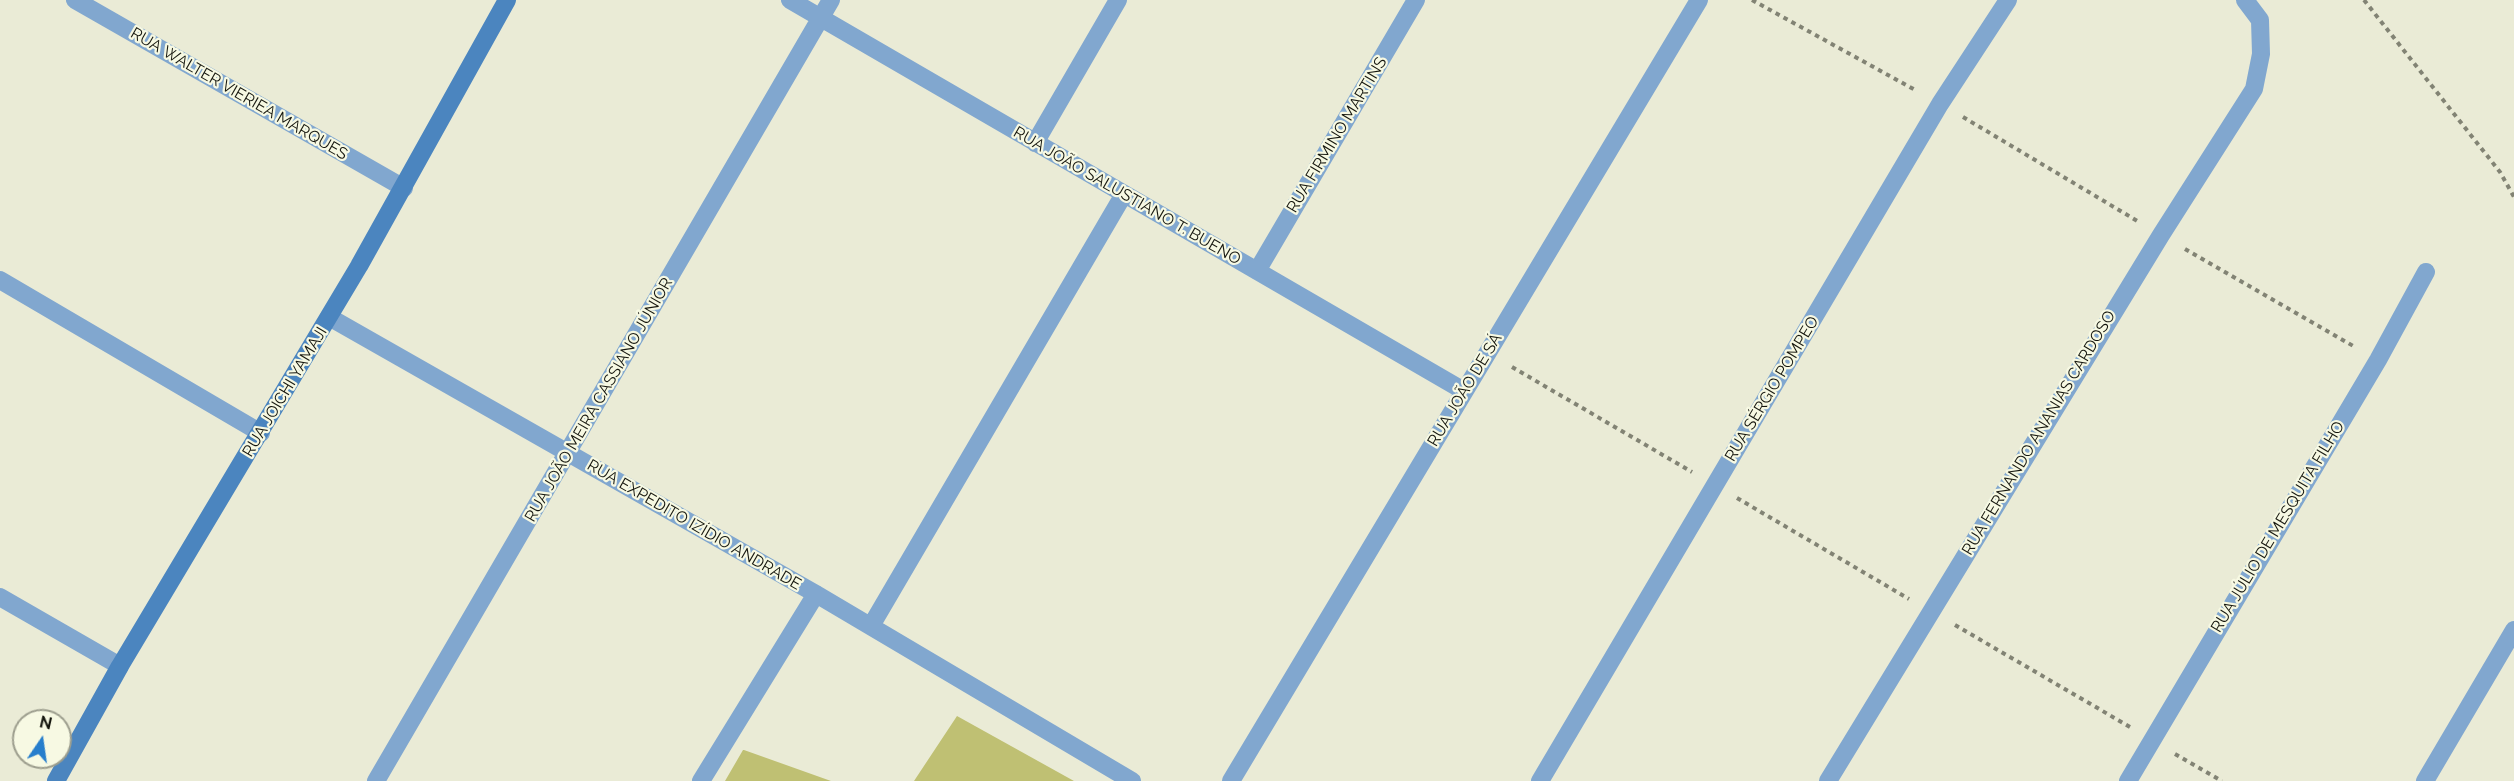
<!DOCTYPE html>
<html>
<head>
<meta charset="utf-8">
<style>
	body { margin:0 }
	#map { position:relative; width:2514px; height:781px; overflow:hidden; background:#eaebd6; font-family:Raleway,sans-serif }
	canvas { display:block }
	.north { position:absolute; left:12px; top:709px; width:60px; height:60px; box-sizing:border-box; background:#f7f9e3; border:2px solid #9d9e8e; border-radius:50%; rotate:13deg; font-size:16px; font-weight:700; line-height:24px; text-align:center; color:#15160e }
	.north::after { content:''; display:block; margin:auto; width:21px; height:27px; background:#277ecc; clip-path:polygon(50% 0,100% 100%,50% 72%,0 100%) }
</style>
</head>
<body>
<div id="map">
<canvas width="2514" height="781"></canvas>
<div class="north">N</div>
</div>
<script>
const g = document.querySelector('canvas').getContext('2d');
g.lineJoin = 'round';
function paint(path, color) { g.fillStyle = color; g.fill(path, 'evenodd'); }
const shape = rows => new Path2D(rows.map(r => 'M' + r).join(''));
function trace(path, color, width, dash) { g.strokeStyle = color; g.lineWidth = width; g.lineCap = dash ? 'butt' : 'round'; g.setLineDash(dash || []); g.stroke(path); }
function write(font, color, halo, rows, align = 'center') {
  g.font = font + ' Raleway,sans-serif'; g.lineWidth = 4.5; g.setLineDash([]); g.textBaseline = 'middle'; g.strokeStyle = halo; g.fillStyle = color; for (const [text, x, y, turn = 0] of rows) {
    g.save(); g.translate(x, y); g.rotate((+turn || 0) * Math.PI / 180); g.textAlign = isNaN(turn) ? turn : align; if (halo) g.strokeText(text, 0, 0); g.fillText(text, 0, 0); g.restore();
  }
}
const forest = shape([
	[957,716,1074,781,914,781],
	[743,750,744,750,831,781,725,781]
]);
const path = shape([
	[1752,0,1917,91],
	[2364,0,2500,172,2514,197],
	[1963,117,2139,222],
	[2185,249,2355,347],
	[1512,367,1692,472],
	[1737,498,1909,599],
	[1955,625,2130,727],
	[2175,754,2222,781]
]);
const street = shape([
	[75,0,404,188],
	[790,0,1464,391],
	[1035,143,1118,0],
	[1257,271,1416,0],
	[0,280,261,433],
	[329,317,816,594,1132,781],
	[0,597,120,666],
	[871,626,1124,194],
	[376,781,831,0],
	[701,781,816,594],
	[1231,781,1699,0],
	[1540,781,1940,104,2008,0],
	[1828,781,2161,235,2254,89,2261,54,2260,20,2245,0],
	[2128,781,2378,360,2426,272],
	[2425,781,2514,630]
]);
const secondary = shape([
	[56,781,120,666,359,266,507,0]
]);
const streetNames = [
	["RUA WALTER VIERIEA MARQUES",239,94,30],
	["RUA FIRMINO MARTINS",1337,135,-59],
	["RUA JOÃO SALUSTIANO T. BUENO",1127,196,30],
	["RUA SÉRGIO POMPEO",1772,389,-59],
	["RUA JOÃO DE SÁ",1465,390,-59],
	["RUA JOICHI YAMAJI",285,392,-59],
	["RUA JOÃO MEIRA CASSIANO JÚNIOR",599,400,-60],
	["RUA FERNANDO ANANIAS CARDOSO",2039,433,-59],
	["RUA EXPEDITO IZÍDIO ANDRADE",694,525,30],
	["RUA JÚLIO DE MESQUITA FILHO",2278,527,-59]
];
paint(forest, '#bfc073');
trace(path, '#828374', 4, [4.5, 4.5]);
trace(street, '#81a7cf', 18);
trace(secondary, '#4b85bf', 18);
write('16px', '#15160e', '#f7f9e3', streetNames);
</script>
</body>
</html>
